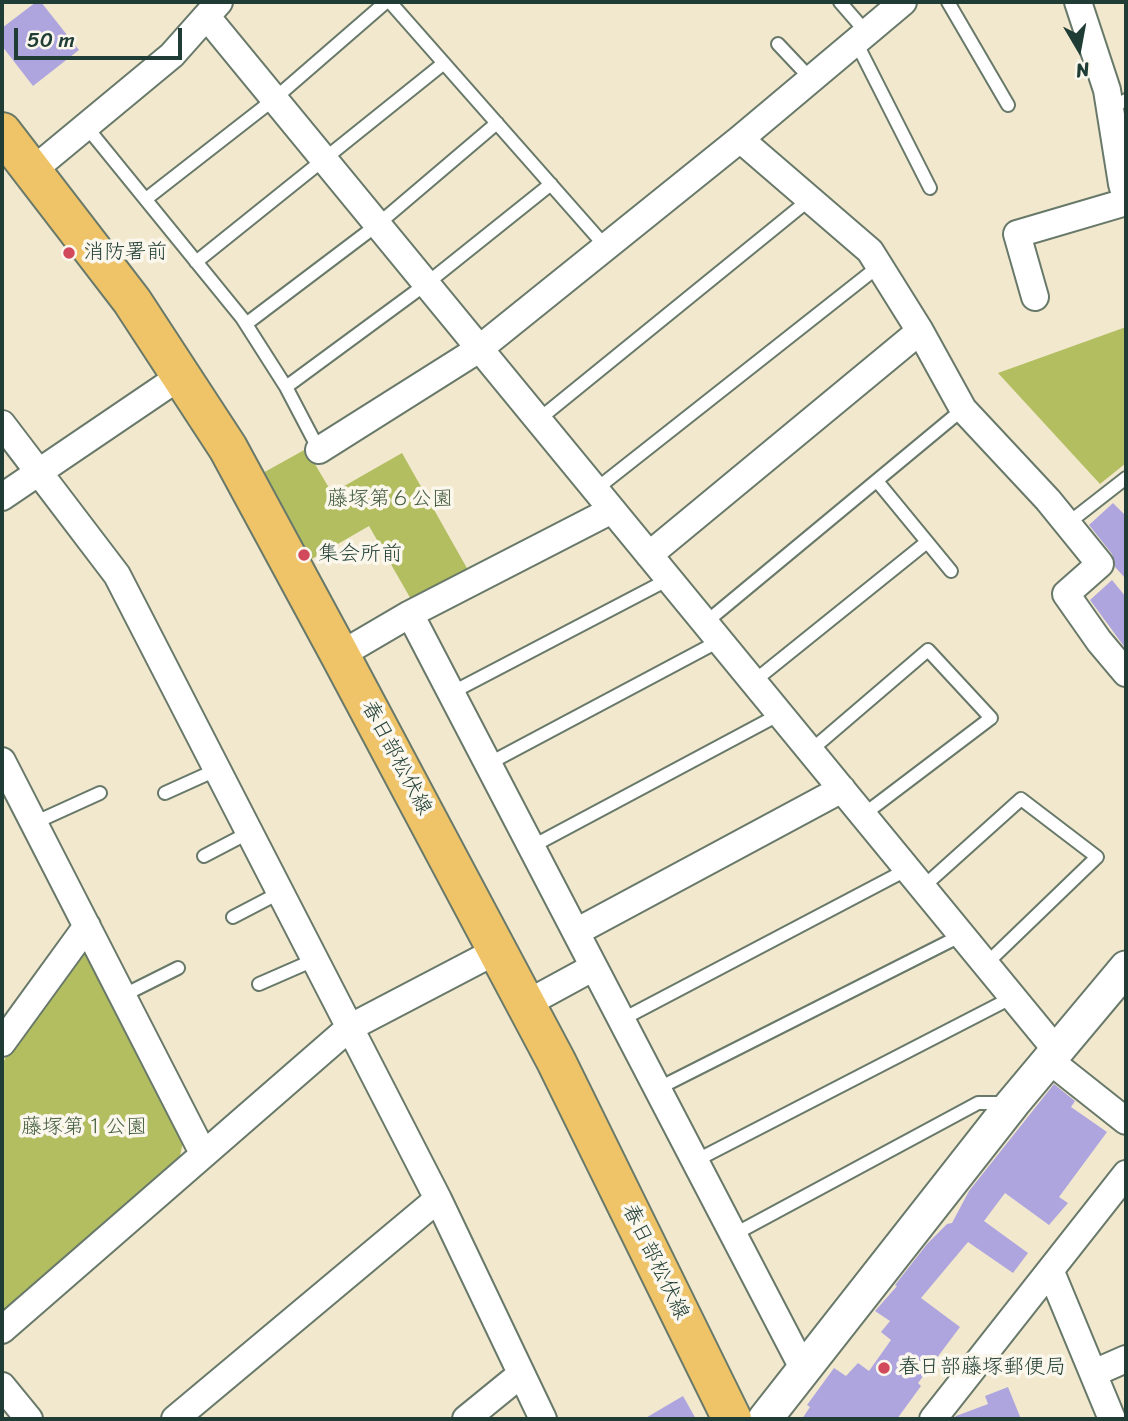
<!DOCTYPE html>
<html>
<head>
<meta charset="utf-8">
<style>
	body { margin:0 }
	#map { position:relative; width:1128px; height:1421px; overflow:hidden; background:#f1e8ce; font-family:Sriracha,sans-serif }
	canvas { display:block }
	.frame { position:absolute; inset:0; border:4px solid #1f3d34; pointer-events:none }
	.north { position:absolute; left:1044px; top:14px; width:70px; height:70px; -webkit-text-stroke:5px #fbf7ec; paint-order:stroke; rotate:170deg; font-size:19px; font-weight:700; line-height:28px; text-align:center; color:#1f3d34 }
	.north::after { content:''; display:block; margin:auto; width:24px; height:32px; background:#1f3d34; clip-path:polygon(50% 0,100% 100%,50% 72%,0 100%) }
	.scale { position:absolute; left:14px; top:28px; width:168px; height:32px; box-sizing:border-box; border:4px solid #1f3d34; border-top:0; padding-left:9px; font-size:21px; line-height:24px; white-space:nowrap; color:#1f3d34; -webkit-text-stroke:5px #fbf7ec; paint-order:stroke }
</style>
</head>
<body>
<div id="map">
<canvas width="1128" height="1421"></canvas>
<div class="frame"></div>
<div class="north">N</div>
<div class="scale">50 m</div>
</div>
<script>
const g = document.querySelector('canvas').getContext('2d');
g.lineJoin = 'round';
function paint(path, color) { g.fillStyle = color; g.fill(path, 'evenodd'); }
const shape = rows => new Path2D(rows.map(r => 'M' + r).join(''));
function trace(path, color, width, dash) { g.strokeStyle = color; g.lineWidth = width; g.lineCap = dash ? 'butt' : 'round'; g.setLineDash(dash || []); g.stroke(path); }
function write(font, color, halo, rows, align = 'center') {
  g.font = font + ' Sriracha,"Klee One",sans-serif'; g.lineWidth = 7; g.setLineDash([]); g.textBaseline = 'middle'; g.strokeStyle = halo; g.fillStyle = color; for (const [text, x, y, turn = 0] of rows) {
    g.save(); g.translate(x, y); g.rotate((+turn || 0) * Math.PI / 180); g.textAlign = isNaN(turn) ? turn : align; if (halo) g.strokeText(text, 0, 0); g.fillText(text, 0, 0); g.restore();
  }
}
const green = shape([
	[1126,327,1126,463,1100,484,998,373],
	[306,449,332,493,402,453,468,570,412,601,369,526,310,560,261,474],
	[79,948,91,959,183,1142,180,1156,2,1313,2,1066,9,1049]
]);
const building = shape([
	[36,2,41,2,79,50,33,86,2,46,2,28],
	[1113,503,1126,516,1126,579,1115,567,1112,554,1089,525],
	[1112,580,1126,597,1126,649,1090,600],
	[1054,1084,1075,1101,1071,1107,1107,1132,1059,1197,1068,1203,1049,1225,1005,1193,984,1221,1028,1253,1013,1273,968,1242,921,1298,960,1327,918,1383,921,1386,897,1419,802,1419,810,1407,807,1405,834,1368,846,1376,858,1363,869,1371,891,1340,881,1332,890,1321,875,1311,897,1286,895,1285,927,1244,947,1224,952,1223,969,1191],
	[1008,1387,1021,1419,953,1419,956,1416,988,1404,985,1396],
	[683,1396,696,1419,644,1419,671,1403]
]);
const service = shape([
	[390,2,606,247],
	[840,2,866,32],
	[948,2,1008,105],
	[856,42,930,188],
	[778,44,811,79],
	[1110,108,1126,100],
	[85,125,242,318,286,387,319,450],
	[146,199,273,100,386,2],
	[196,262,444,63],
	[246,324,377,225,497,123],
	[286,387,426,284,551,184],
	[538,420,810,199],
	[877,481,951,571],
	[595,490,879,266],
	[1067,524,1126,478],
	[705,623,963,409],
	[753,682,927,542],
	[451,693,669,579],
	[810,751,928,650,991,718,863,815],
	[488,764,719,641],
	[165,793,216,770],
	[34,823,100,793],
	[531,847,780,714],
	[204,856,248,833],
	[923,887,1021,799,1097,857,986,964],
	[233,917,279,893],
	[259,984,314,960],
	[122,996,178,968],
	[621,1020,908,869],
	[657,1089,962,935],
	[695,1161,1013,997],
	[733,1235,978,1103,1009,1103]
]);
const minor = shape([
	[1078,2,1107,90,1122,184,1126,198],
	[207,17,1057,1051],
	[740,139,870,251,920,331,963,409,1048,500,1100,564,1066,594,1099,641,1126,673],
	[32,171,172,55,219,2],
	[1035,297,1017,234,1126,202],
	[2,424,117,575,438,1199,543,1419],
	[319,450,479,349,740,139,903,2],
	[2,497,182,375],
	[649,555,920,331],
	[410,614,804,1370],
	[340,655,410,614,612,510],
	[2,761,203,1153],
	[576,932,842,789],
	[526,1004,594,967],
	[2,1043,87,926],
	[1049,1060,1126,1121],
	[1051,1272,1112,1419],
	[2,1330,349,1028,498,950],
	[1094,1373,1126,1359],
	[2,1386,29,1419],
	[175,1419,438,1199],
	[466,1419,520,1375],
	[933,1419,1126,1174]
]);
const tertiary = shape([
	[765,1419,1013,1103,1126,968]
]);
const primary = shape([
	[2,132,132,301,228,448,340,655,556,1061,732,1419]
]);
const markers = [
	[69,253,7,"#d1495b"],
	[304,555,7,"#d1495b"],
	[884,1368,7,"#d1495b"]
];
const poiNames = [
	["消防署前",83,253],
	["集会所前",318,555],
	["春日部藤塚郵便局",898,1368]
];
const parkNames = [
	["藤塚第６公園",390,500],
	["藤塚第１公園",84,1128]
];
const streetNames = [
	["春日部松伏線",396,758,62],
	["春日部松伏線",655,1262,64]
];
paint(green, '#b2be60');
paint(building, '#aea5df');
trace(service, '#68796a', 16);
trace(minor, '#68796a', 30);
trace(tertiary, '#68796a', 37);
trace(primary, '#68796a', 42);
trace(service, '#fff', 12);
trace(minor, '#fff', 26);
trace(tertiary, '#fff', 33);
trace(primary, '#efc469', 38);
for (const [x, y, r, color] of markers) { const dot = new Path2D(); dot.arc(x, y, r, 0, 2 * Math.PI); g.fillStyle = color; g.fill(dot); trace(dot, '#fbf7ec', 2.5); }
write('21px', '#1f3d34', '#fbf7ec', poiNames, 'left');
write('21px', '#445d3f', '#fbf7ec', parkNames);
write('21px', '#1f3d34', '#fbf7ec', streetNames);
</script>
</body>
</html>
